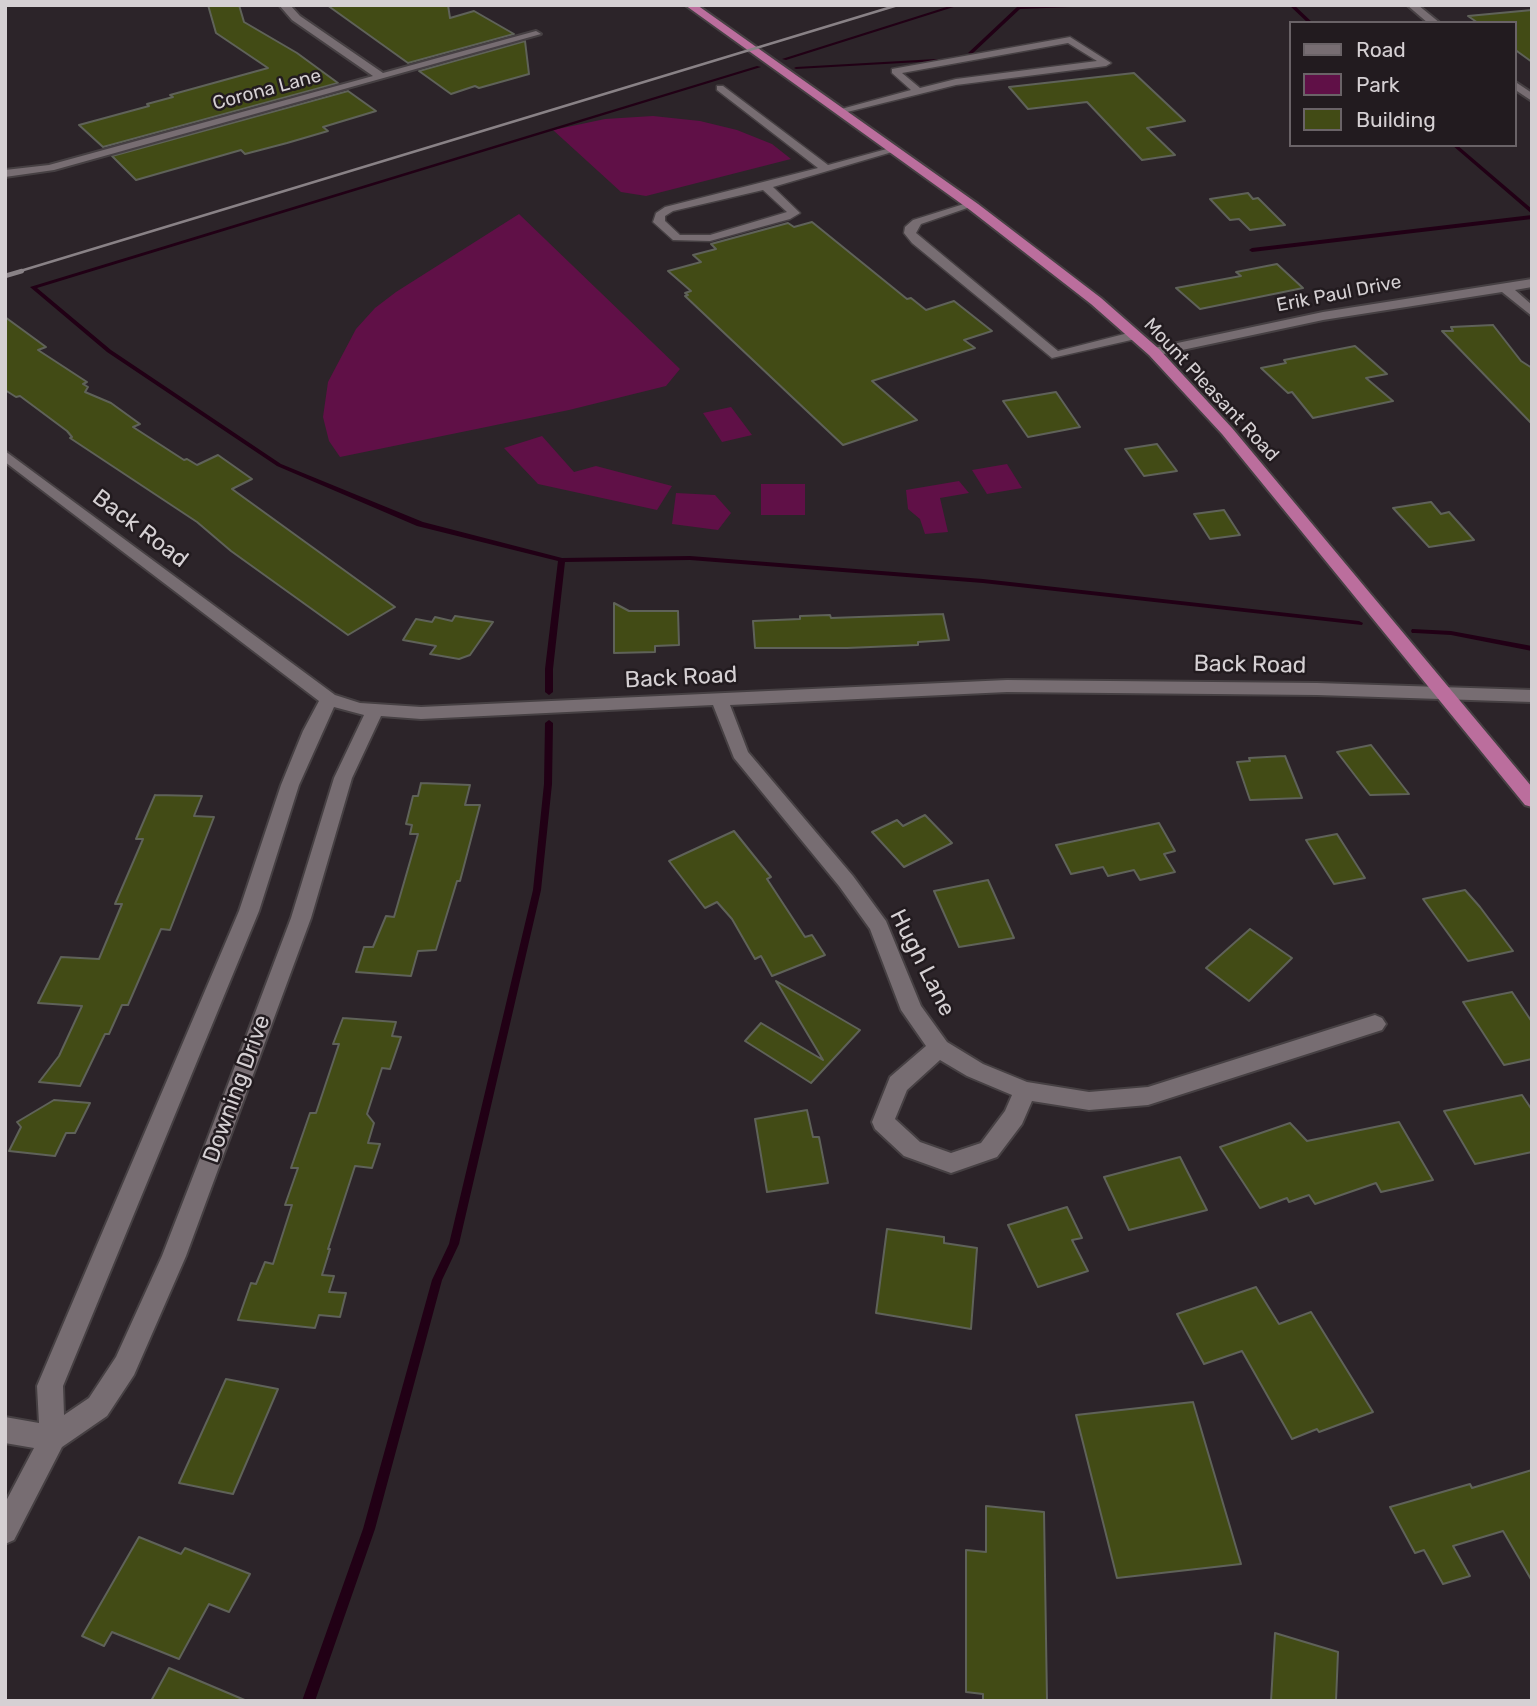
<!DOCTYPE html>
<html>
<head>
<meta charset="utf-8">
<style>
	body { margin:0 }
	#map { position:relative; width:1537px; height:1706px; overflow:hidden; background:#2c2429; font-family:Rubik,sans-serif }
	canvas { display:block }
	.frame { position:absolute; inset:0; border:7px solid #d5d0d3; pointer-events:none }
	.legend { position:absolute; left:1289px; top:21px; width:228px; height:126px; box-sizing:border-box; background:#221b1f; border:2px solid #6a6367; margin:0; padding:9px 12px; list-style:none; font-size:21px; color:#d5d0d3 }
	.legend li { display:flex; align-items:center; gap:14px; height:35px }
	.legend b { width:35px; border:2px solid #6a6367 }
</style>
</head>
<body>
<div id="map">
<canvas width="1537" height="1706"></canvas>
<div class="frame"></div>
<ul class="legend">
<li><b style="height:9px;background:#776d72"></b>Road</li>
<li><b style="height:19px;background:#601047"></b>Park</li>
<li><b style="height:19px;background:#424b15"></b>Building</li>
</ul>
</div>
<script>
const g = document.querySelector('canvas').getContext('2d');
g.lineJoin = 'round';
function paint(path, color) { g.fillStyle = color; g.fill(path, 'evenodd'); }
const shape = rows => new Path2D(rows.map(r => 'M' + r).join(''));
function trace(path, color, width, dash) { g.strokeStyle = color; g.lineWidth = width; g.lineCap = dash ? 'butt' : 'round'; g.setLineDash(dash || []); g.stroke(path); }
function write(font, color, halo, rows, align = 'center') {
  g.font = font + ' Rubik,sans-serif'; g.lineWidth = 5; g.setLineDash([]); g.textBaseline = 'middle'; g.strokeStyle = halo; g.fillStyle = color; for (const [text, x, y, turn = 0] of rows) {
    g.save(); g.translate(x, y); g.rotate((+turn || 0) * Math.PI / 180); g.textAlign = isNaN(turn) ? turn : align; if (halo) g.strokeText(text, 0, 0); g.fillText(text, 0, 0); g.restore();
  }
}
const green = shape([
	[653,116,700,121,737,130,772,144,791,159,646,196,621,192,553,130,605,119],
	[519,214,680,369,666,386,569,410,340,457,329,441,323,417,328,382,356,329,375,308,396,292],
	[731,407,752,435,722,442,703,413],
	[542,436,574,472,596,466,672,486,657,510,538,484,504,448],
	[1007,464,1022,488,987,494,972,470],
	[959,481,969,493,940,498,948,532,925,534,920,519,908,509,906,490],
	[761,484,805,484,805,515,761,515],
	[676,493,715,495,731,513,718,530,672,524]
]);
const stream = shape([
	[953,5,960,5,786,60,782,59,953,5],
	[1067,5,1123,5,1020,9,972,54,968,53,1017,7,1067,5],
	[1289,5,1294,5,1313,23,1308,23,1289,5],
	[936,59,938,59,938,61,796,69,794,68,796,67,936,59],
	[757,66,761,67,37,288,111,350,281,464,423,522,562,558,690,556,983,579,1359,621,1363,623,1362,625,983,583,690,560,565,562,553,669,553,692,549,695,545,692,545,669,558,561,417,526,277,466,107,352,30,287,757,66],
	[1452,145,1457,145,1532,209,1532,214,1452,145],
	[1532,215,1532,219,1252,252,1249,250,1252,248,1532,215],
	[1412,629,1451,631,1532,646,1532,651,1451,635,1415,633,1412,633,1411,631,1412,629],
	[549,720,553,723,552,784,541,890,459,1244,442,1280,375,1529,315,1701,302,1701,363,1529,432,1280,449,1244,533,890,544,784,545,723,549,720]
]);
const building = shape([
	[208,5,239,5,244,22,297,53,338,83,103,147,79,125,149,106,147,104,173,97,170,95,268,68,216,33,208,5],
	[327,5,448,5,450,18,474,11,514,34,408,63,327,5],
	[1532,10,1532,62,1514,49,1514,23,1478,23,1468,16,1532,10],
	[525,41,529,74,479,88,475,86,451,94,419,71,525,41],
	[1134,73,1185,121,1147,128,1175,155,1142,160,1087,102,1028,109,1009,87,1134,73],
	[348,91,376,111,323,127,328,131,287,143,245,154,241,150,136,180,112,156,348,91],
	[1248,193,1253,199,1258,198,1285,225,1250,230,1239,219,1230,220,1210,199,1248,193],
	[812,222,907,299,911,298,926,310,954,301,992,331,964,340,975,348,872,381,917,420,843,445,685,296,688,295,685,293,691,291,668,271,701,262,693,255,716,249,711,244,788,223,794,227,812,222],
	[1277,264,1303,288,1200,309,1176,288,1241,276,1236,272,1277,264],
	[5,317,46,347,38,350,87,382,83,384,88,387,85,392,111,403,140,424,133,427,184,460,187,459,197,465,218,455,252,479,232,489,395,607,348,635,231,551,197,522,70,438,72,437,67,431,20,396,16,397,5,390,5,317],
	[1493,325,1521,361,1532,368,1532,424,1442,331,1453,331,1451,327,1493,325],
	[1355,346,1387,374,1366,378,1393,401,1313,418,1292,392,1288,393,1261,368,1286,363,1284,360,1355,346],
	[1056,392,1080,427,1028,437,1003,401,1056,392],
	[1157,444,1177,471,1144,476,1125,449,1157,444],
	[1431,502,1441,514,1449,512,1474,540,1429,547,1393,508,1431,502],
	[1224,510,1240,535,1210,539,1194,514,1224,510],
	[614,603,629,611,678,611,679,645,655,646,655,652,614,653,614,603],
	[943,614,949,640,918,642,918,645,847,648,755,648,753,621,800,619,800,616,830,615,831,618,943,614],
	[455,616,493,622,470,655,459,659,430,654,436,646,403,640,416,619,432,622,435,617,452,621,455,616],
	[1371,745,1409,794,1370,795,1337,752,1371,745],
	[1285,756,1302,798,1250,800,1237,762,1250,761,1249,758,1285,756],
	[421,783,470,785,465,805,480,805,460,881,457,881,436,950,418,951,411,976,356,972,364,947,373,947,386,916,394,917,418,834,410,834,412,825,406,824,413,796,418,796,421,783],
	[155,795,202,796,194,816,214,817,170,930,161,929,128,1005,122,1005,109,1034,105,1034,80,1086,39,1082,59,1056,82,1006,38,1003,61,957,99,959,122,904,115,904,143,839,136,839,155,795],
	[925,815,952,843,904,867,872,832,897,820,903,826,925,815],
	[1159,823,1175,851,1164,854,1175,872,1140,880,1134,870,1108,876,1103,867,1071,874,1056,845,1159,823],
	[734,831,771,877,767,879,805,937,812,935,825,955,772,976,761,956,755,959,732,919,717,902,705,908,669,861,734,831],
	[1337,834,1365,878,1334,884,1306,840,1337,834],
	[988,880,1014,938,959,947,934,891,988,880],
	[1465,890,1480,907,1513,951,1468,961,1423,899,1465,890],
	[1250,929,1292,958,1249,1001,1206,968,1250,929],
	[776,981,860,1030,811,1083,745,1041,761,1023,823,1060,776,981],
	[1512,992,1532,1022,1532,1059,1504,1065,1463,1002,1512,992],
	[343,1018,396,1022,392,1036,401,1037,390,1069,382,1068,367,1114,374,1123,368,1143,380,1144,372,1168,355,1166,328,1249,330,1249,322,1275,334,1276,329,1292,346,1293,340,1317,319,1315,315,1328,238,1320,251,1283,256,1284,265,1262,273,1264,292,1205,285,1205,298,1168,291,1168,310,1113,316,1113,339,1044,333,1044,343,1018],
	[1522,1095,1532,1110,1532,1152,1475,1164,1444,1111,1522,1095],
	[54,1100,90,1103,75,1133,66,1133,55,1156,9,1151,21,1127,17,1122,54,1100],
	[807,1110,813,1137,819,1137,828,1183,767,1192,755,1119,807,1110],
	[1399,1122,1433,1180,1381,1192,1376,1183,1315,1204,1309,1195,1289,1202,1287,1198,1260,1208,1220,1147,1290,1123,1307,1141,1399,1122],
	[1180,1157,1207,1210,1129,1230,1104,1177,1180,1157],
	[1067,1207,1082,1238,1072,1240,1088,1271,1038,1287,1008,1225,1067,1207],
	[887,1229,944,1237,944,1243,977,1248,971,1329,876,1313,887,1229],
	[1256,1287,1279,1324,1311,1312,1373,1412,1319,1432,1317,1429,1292,1439,1242,1351,1204,1364,1177,1314,1256,1287],
	[226,1379,278,1389,233,1494,179,1483,226,1379],
	[1193,1402,1241,1564,1117,1578,1076,1415,1193,1402],
	[1532,1470,1532,1581,1503,1531,1453,1546,1470,1576,1443,1584,1424,1550,1415,1553,1390,1507,1470,1484,1472,1488,1532,1470],
	[986,1506,1044,1512,1047,1701,983,1701,983,1694,966,1692,966,1550,986,1552,986,1506],
	[139,1537,181,1554,185,1548,250,1574,229,1612,209,1604,179,1659,112,1632,104,1646,82,1636,139,1537],
	[1275,1633,1338,1652,1336,1701,1271,1701,1275,1633],
	[169,1668,247,1701,151,1701,169,1668]
]);
const service = shape([
	[1070,37,1111,63,1106,66,956,85,839,114,834,111,911,90,892,73,892,69,1070,37],
	[1068,43,1097,61,956,79,920,88,902,73,1068,43],
	[717,86,723,86,828,165,894,147,899,150,773,187,800,213,790,219,710,241,673,240,653,222,656,213,665,207,818,168,717,90,717,86],
	[763,190,787,212,710,235,680,235,665,221,665,216,673,211,763,190],
	[967,203,976,205,921,224,916,233,1058,351,1136,331,1142,335,1140,338,1052,358,912,243,904,233,905,227,913,220,967,203]
]);
const minor = shape([
	[279,5,290,5,300,16,383,73,536,31,541,34,54,170,5,177,5,170,49,165,373,76,292,20,279,5],
	[1407,5,1418,5,1440,23,1428,23,1407,5],
	[1514,81,1532,93,1532,101,1514,89,1514,81],
	[1532,279,1532,287,1515,290,1532,305,1532,316,1502,292,1323,320,1154,356,1147,352,1154,348,1323,312,1532,279],
	[5,451,335,695,360,703,421,707,1007,680,1317,683,1532,690,1532,702,1317,695,1007,692,730,705,748,752,853,876,886,921,921,1006,947,1042,983,1064,1027,1082,1089,1092,1148,1087,1375,1015,1382,1018,1386,1024,1382,1030,1148,1105,1089,1110,1032,1101,1022,1124,997,1157,951,1173,904,1156,875,1129,872,1122,890,1077,926,1046,901,1010,870,929,839,886,734,758,713,705,421,719,381,716,352,778,311,918,186,1256,134,1375,107,1416,62,1447,14,1540,5,1544,5,1503,34,1448,5,1443,5,1417,39,1423,37,1386,239,911,281,785,303,731,319,701,5,462,5,451],
	[334,707,364,715,334,778,291,918,204,1148,162,1256,116,1357,89,1398,64,1415,63,1386,259,911,299,785,334,707],
	[940,1060,967,1076,1012,1095,1005,1111,981,1143,951,1153,920,1142,895,1119,907,1090,940,1060]
]);
const trunk = shape([
	[685,5,697,5,978,204,1101,298,1159,349,1232,428,1532,787,1532,807,1525,805,1222,434,1149,355,1091,304,970,210,685,5]
]);
const railFar1 = shape([
	[17,272,898,5]
]);
const rail = shape([
	[5,276,22,271]
]);
const farStreetnames = [
	["Corona Lane",267,90,-15],
	["Erik Paul Drive",1339,294,-11],
	["Mount Pleasant Road",1211,390,47]
];
const streetNames = [
	["Back Road",140,529,37],
	["Back Road",1250,665,1],
	["Back Road",681,678,-3],
	["Hugh Lane",922,963,63],
	["Downing Drive",237,1089,-70]
];
paint(green, '#601047');
paint(stream, '#210015');
paint(building, '#424b15');
trace(building, '#5f6259', 2);
trace(service, '#464043', 3);
trace(minor, '#464043', 4);
trace(trunk, '#464043', 4);
paint(service, '#776d72');
paint(minor, '#776d72');
paint(trunk, '#bb6e9d');
trace(railFar1, '#898286', 2.5);
trace(rail, '#898286', 4.5);
write('19px', '#d5d0d3', '#221b1f', farStreetnames);
write('23px', '#d5d0d3', '#221b1f', streetNames);
</script>
</body>
</html>
